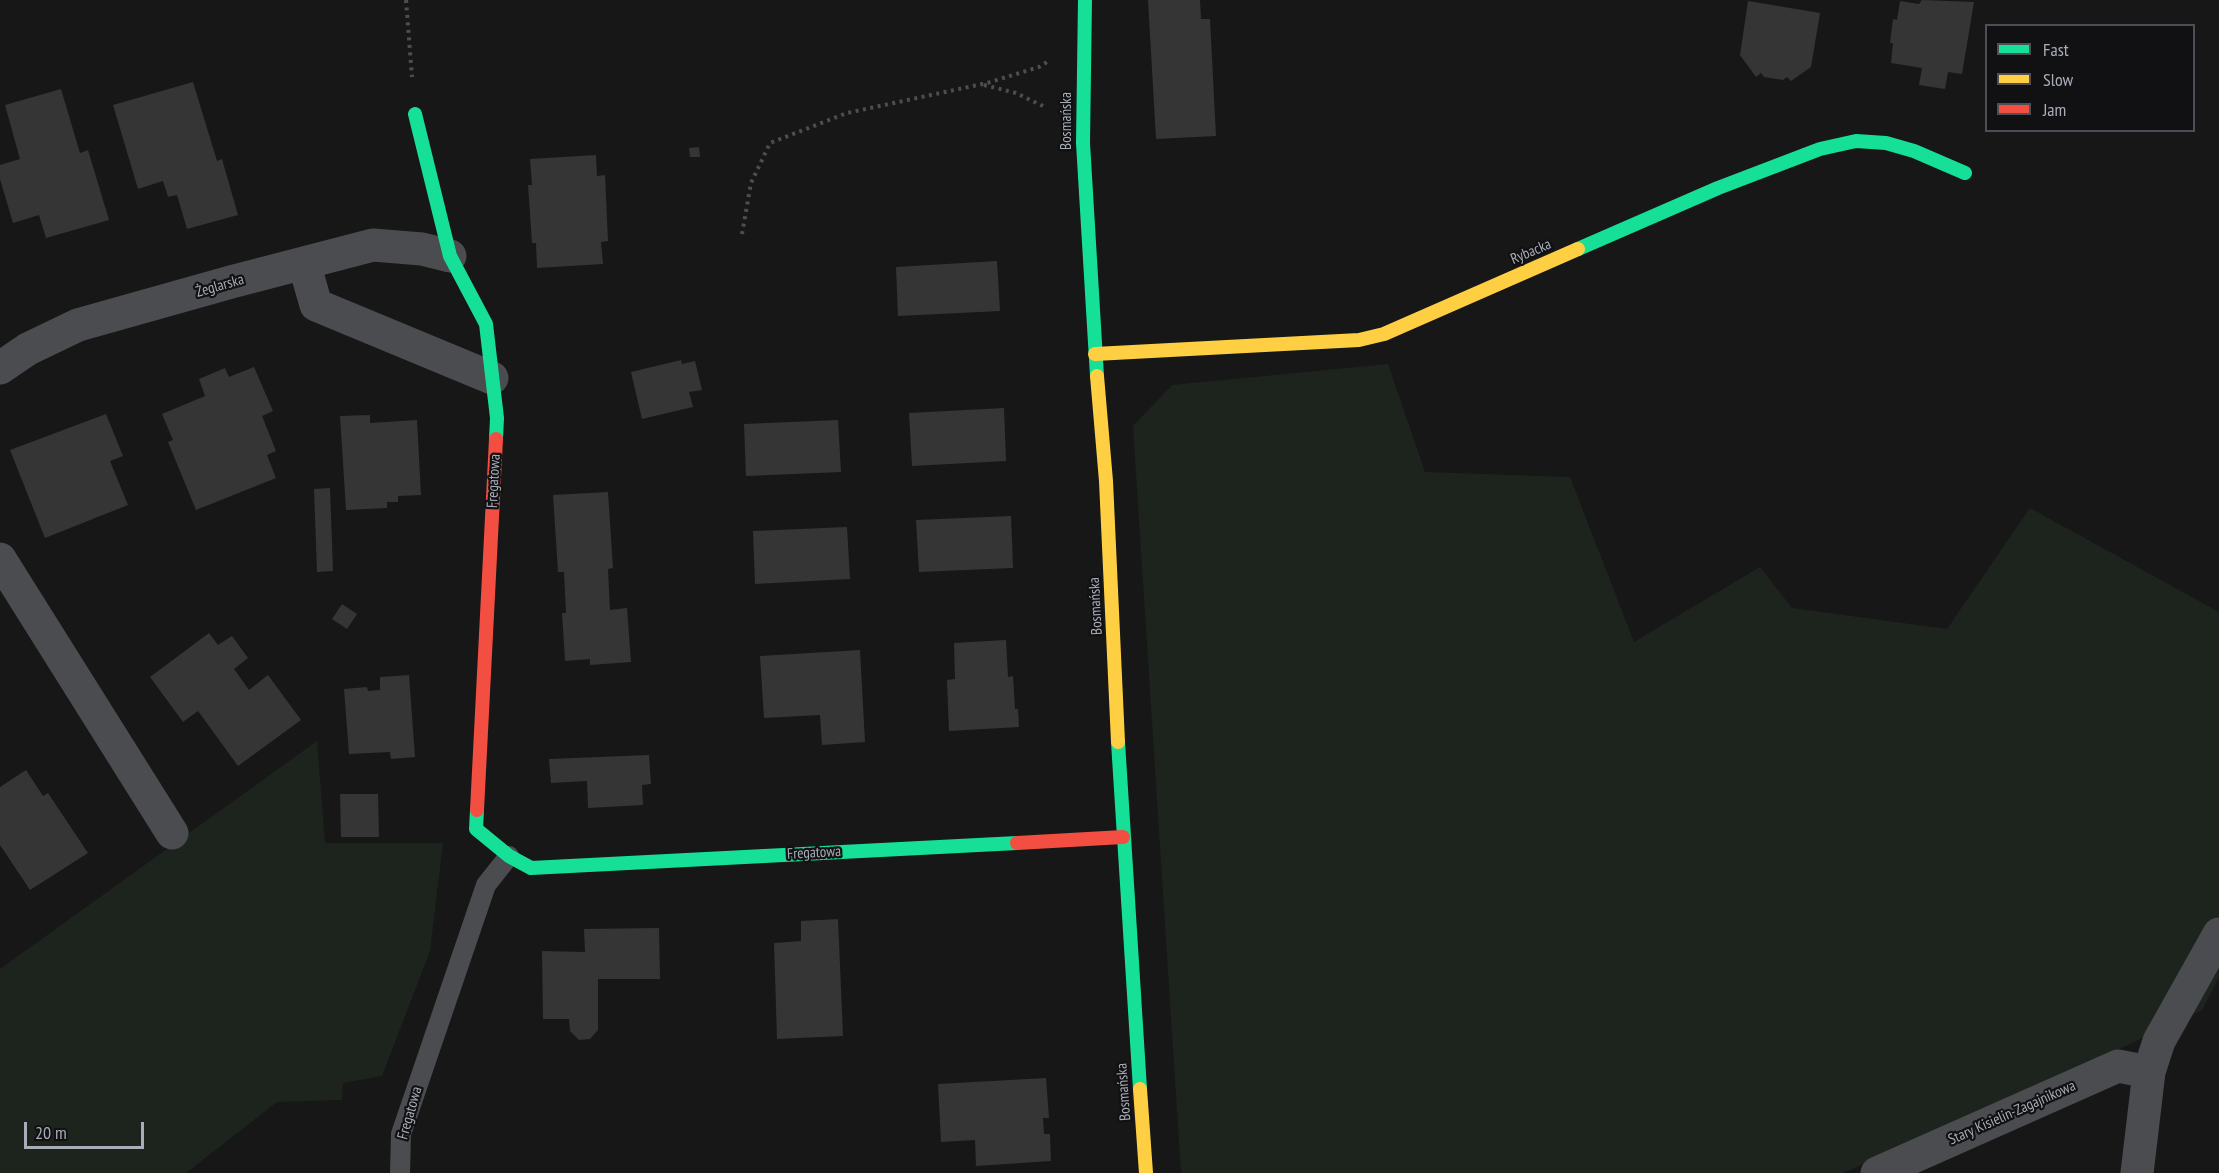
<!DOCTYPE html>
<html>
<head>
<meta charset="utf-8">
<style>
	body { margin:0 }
	#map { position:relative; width:2219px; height:1173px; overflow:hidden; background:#171717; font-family:"PT Sans Narrow",sans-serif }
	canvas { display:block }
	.legend { position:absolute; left:1985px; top:24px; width:210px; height:108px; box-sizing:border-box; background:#111113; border:2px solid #4d4f55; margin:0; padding:8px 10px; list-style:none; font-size:18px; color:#a8adb8 }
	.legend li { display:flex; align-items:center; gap:12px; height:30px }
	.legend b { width:30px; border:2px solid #4d4f55 }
	.scale { position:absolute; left:24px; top:1122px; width:120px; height:27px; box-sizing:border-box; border:3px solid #a8adb8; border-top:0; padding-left:8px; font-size:18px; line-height:21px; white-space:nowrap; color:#a8adb8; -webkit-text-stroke:4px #111113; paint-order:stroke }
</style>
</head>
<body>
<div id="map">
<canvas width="2219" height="1173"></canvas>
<ul class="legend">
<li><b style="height:8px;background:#16e098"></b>Fast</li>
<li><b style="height:8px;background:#ffcf43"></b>Slow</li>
<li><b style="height:8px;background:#f24e42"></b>Jam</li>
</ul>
<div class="scale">20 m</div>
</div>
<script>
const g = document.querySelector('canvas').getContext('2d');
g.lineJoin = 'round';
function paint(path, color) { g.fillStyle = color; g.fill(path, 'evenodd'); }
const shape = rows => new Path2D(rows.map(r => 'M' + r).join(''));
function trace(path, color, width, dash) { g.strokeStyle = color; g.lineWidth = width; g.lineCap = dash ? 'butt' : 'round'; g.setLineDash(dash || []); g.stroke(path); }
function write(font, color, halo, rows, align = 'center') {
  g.font = font + ' "PT Sans Narrow",sans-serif'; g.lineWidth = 4.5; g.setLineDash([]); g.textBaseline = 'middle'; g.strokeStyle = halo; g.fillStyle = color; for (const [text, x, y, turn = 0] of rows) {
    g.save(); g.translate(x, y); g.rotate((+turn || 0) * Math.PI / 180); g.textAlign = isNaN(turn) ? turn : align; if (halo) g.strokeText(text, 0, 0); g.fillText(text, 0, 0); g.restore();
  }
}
const green = shape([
	[1388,364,1425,472,1570,477,1634,642,1760,567,1792,608,1947,629,2030,508,2219,612,2219,978,2202,1010,2032,1090,1843,1173,1181,1173,1133,426,1172,385],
	[317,741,325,843,443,843,430,951,382,1076,343,1083,342,1100,277,1102,186,1173,0,1173,0,969]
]);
const building = shape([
	[1148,0,1200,0,1201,19,1210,19,1216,136,1156,139],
	[1922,0,1974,2,1962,74,1948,72,1945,89,1919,85,1922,68,1891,63,1893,43,1890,43,1893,19,1897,20,1900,1,1919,4],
	[1748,1,1820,13,1811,67,1791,81,1787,77,1783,80,1764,77,1761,73,1756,77,1740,55],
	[193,82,217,161,222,159,238,215,187,229,177,195,168,197,163,181,138,189,113,105],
	[61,89,80,153,88,150,109,220,46,238,39,215,13,223,0,179,0,165,20,159,5,105],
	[699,147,700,157,690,157,689,148],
	[596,155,597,176,605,175,608,241,601,242,603,264,537,268,536,243,532,243,528,185,532,185,530,159],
	[997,261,1000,311,898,316,896,267],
	[681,360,682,364,695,361,702,390,689,392,693,407,642,419,631,372],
	[254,367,273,411,262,416,276,451,267,455,276,478,196,510,168,442,173,440,162,414,205,396,199,379,225,368,229,377],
	[1004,408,1006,461,912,466,909,413],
	[106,414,123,456,110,461,128,505,45,538,10,450],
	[370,415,370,423,417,420,421,495,398,496,398,502,387,502,387,508,346,510,340,416],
	[838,420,841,472,746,476,744,424],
	[330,488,333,571,317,572,314,489],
	[608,492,613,568,608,569,610,610,627,608,631,662,590,665,590,659,565,661,562,613,566,613,564,572,558,572,553,495],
	[1011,516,1013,568,919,572,916,520],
	[847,527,850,579,755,584,753,531],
	[342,604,357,614,347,629,332,619],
	[209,633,218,645,232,636,248,658,234,669,249,690,268,675,301,720,238,766,198,711,183,722,150,677],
	[1006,640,1008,677,1013,676,1015,709,1018,709,1019,727,949,731,947,680,955,679,954,643],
	[860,650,865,742,822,745,820,715,764,718,760,656],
	[409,675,415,757,391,759,390,752,349,754,344,689,367,687,368,691,380,690,380,677],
	[649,755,651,784,642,785,643,805,588,808,587,781,551,783,549,759],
	[26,770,43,796,48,793,88,853,30,890,0,845,0,787],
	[340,794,378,794,379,837,341,837],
	[838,919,843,1036,777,1039,774,943,801,941,801,921],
	[659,928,660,979,598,979,598,1030,590,1039,579,1040,570,1031,569,1019,543,1019,542,951,585,952,584,929],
	[1046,1078,1049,1118,1043,1118,1044,1134,1050,1134,1051,1161,976,1166,975,1140,941,1142,938,1084]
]);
const path = shape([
	[406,0,412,77],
	[984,85,1016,93,1047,108],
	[742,234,751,183,770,143,847,113,987,83,1039,67,1047,62]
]);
const lane = shape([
	[400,1173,401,1134,486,885,509,856]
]);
const street = shape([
	[304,263,316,305,492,378],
	[0,368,28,349,78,325,231,282,373,245,422,249,450,256],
	[0,559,172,833],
	[1877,1173,2118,1066,2149,1072],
	[2137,1173,2149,1072,2159,1041,2219,934]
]);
const fast = shape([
	[1085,0,1083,143,1097,376],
	[415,114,450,256,486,324,497,418,496,439],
	[1578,249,1718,188,1820,149,1856,141,1886,143,1914,151,1965,173],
	[1118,742,1140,1089],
	[477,810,476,829,509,856,531,868,1017,843]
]);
const slow = shape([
	[1095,354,1359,340,1384,334,1578,249],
	[1097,376,1106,481,1118,742],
	[1140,1089,1146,1173]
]);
const jam = shape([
	[477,810,496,439],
	[1017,843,1123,837]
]);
const streetNames = [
	["Bosmańska",1067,121,-90],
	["Rybacka",1531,252,-23],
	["Żeglarska",220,286,-16],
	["Fregatowa",494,481,-87],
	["Bosmańska",1096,606,-93],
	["Fregatowa",814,853,-3],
	["Bosmańska",1124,1092,-94],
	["Fregatowa",410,1113,-74],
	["Stary Kisielin-Zagajnikowa",2012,1113,-24]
];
paint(green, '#1d241e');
paint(building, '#353536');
trace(path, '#4d4e52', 4, [3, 4.5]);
trace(lane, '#4b4c50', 20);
trace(street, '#4b4c50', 33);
trace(fast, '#16e098', 14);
trace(slow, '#ffcf43', 14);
trace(jam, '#f24e42', 14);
write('15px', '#a8adb8', '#111113', streetNames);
</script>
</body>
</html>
